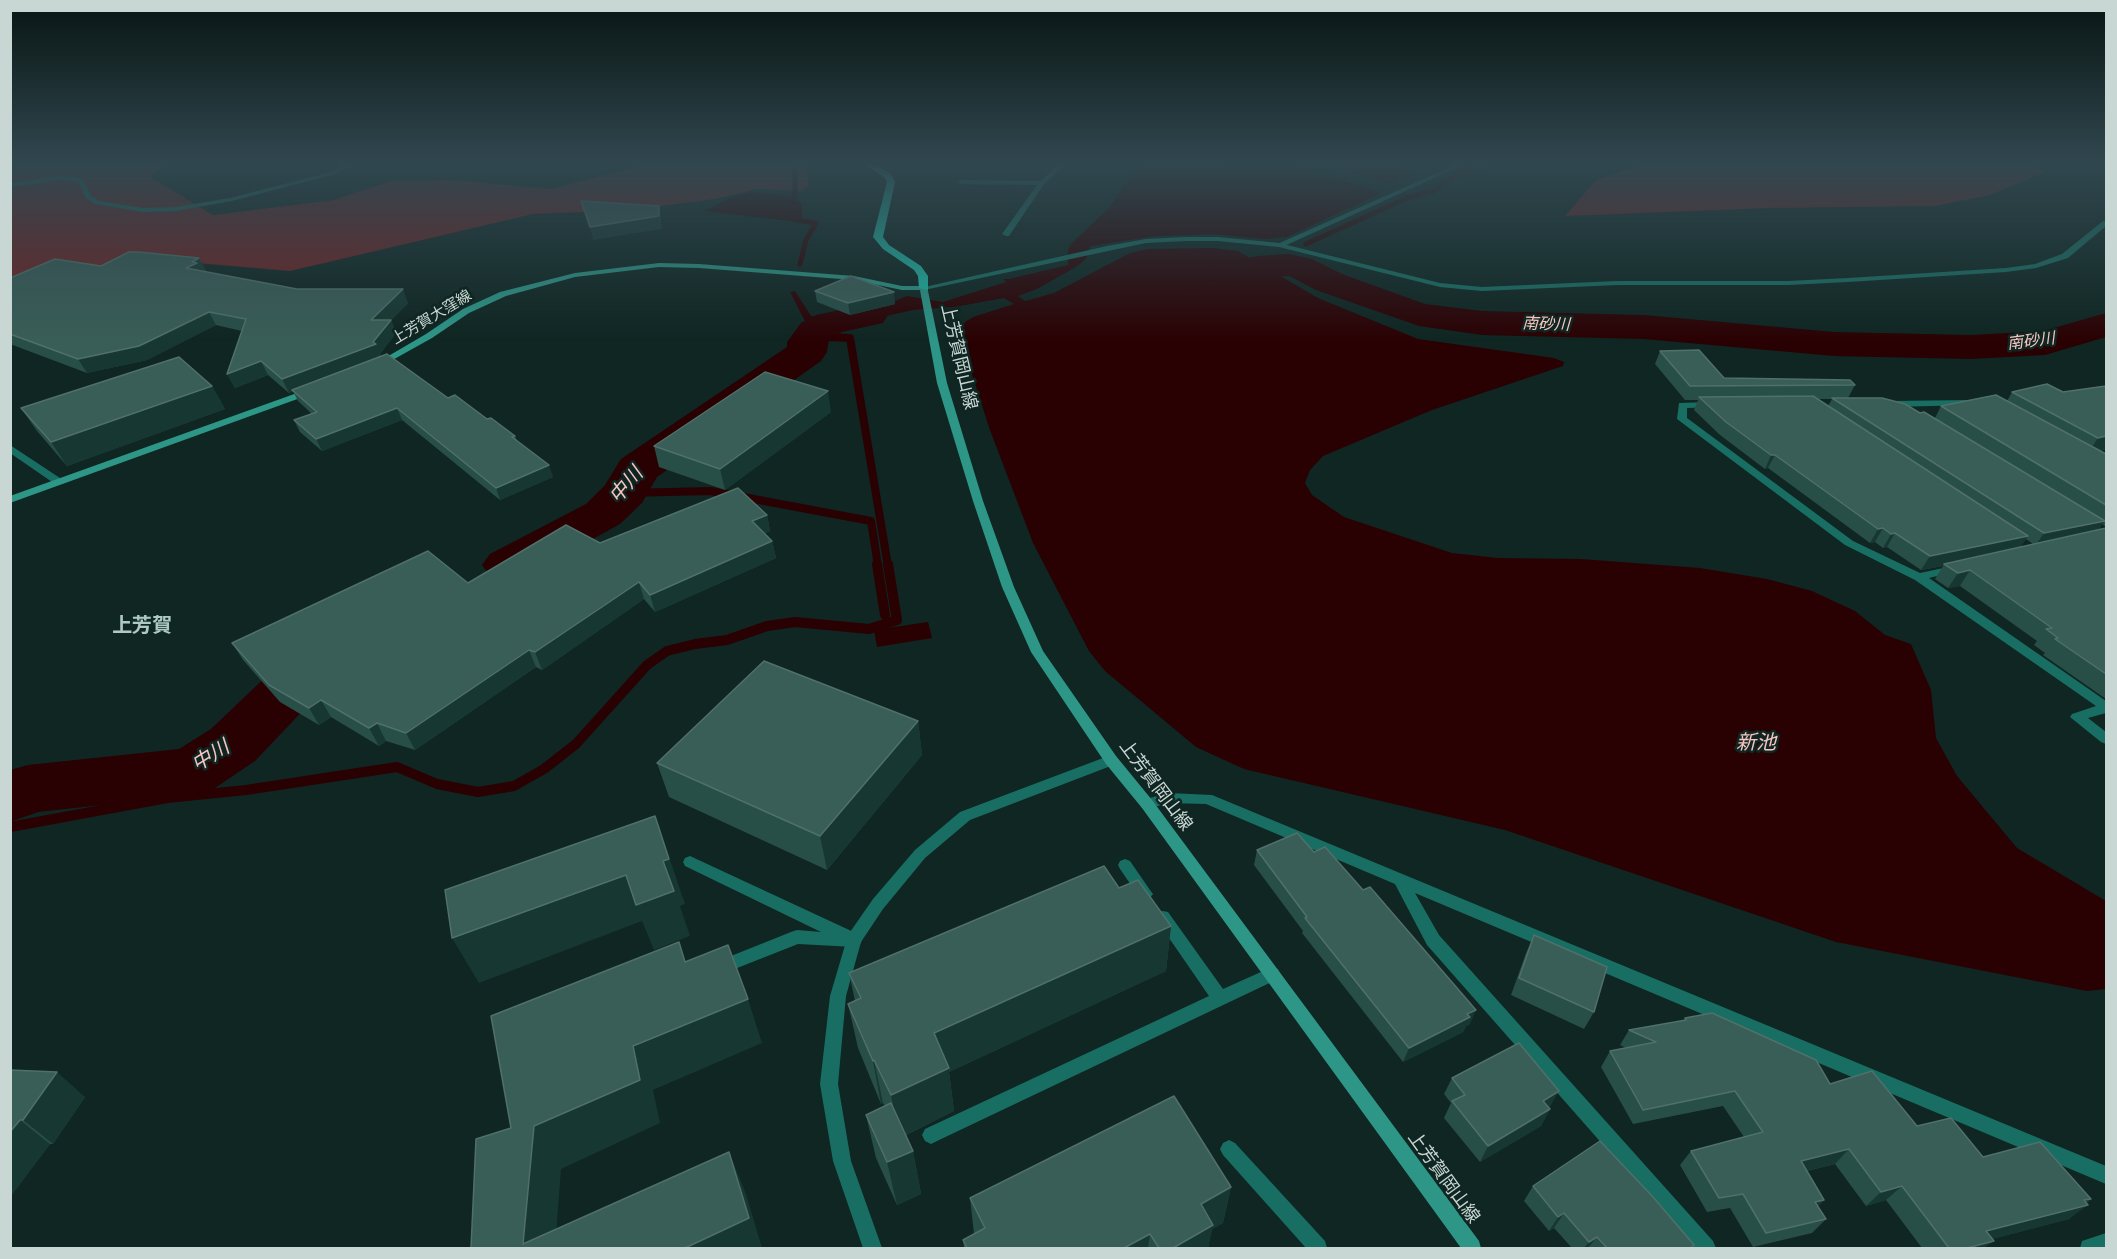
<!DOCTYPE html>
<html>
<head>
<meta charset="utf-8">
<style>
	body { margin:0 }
	#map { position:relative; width:2117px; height:1259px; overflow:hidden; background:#0f2622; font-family:"Roboto Condensed",sans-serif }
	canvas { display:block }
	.frame { position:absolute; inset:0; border:12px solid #c9d7d4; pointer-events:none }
</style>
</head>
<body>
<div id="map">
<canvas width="2117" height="1259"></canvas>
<div class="frame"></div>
</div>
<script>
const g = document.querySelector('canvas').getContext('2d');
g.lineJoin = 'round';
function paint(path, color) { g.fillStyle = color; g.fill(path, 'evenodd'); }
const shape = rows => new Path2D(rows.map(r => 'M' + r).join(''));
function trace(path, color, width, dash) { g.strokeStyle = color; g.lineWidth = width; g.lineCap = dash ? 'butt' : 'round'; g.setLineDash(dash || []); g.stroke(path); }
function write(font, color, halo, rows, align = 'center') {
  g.font = font + ' "Roboto Condensed","Noto Sans JP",sans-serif'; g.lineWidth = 5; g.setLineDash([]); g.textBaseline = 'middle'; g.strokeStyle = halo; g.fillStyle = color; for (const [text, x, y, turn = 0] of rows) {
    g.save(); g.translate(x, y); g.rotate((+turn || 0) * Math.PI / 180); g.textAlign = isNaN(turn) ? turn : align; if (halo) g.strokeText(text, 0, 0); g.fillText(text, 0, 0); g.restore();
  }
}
const green = shape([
	[10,165,165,165,150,177,213,215,334,200,391,181,450,180,551,189,643,165,805,165,809,185,802,191,757,189,715,199,630,210,533,214,290,271,185,262,11,281],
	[1640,165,2030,165,2047,171,1990,195,1935,206,1770,208,1565,216,1596,180]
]);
const water = shape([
	[1147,165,1216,165,1330,176,1381,193,1287,237,1265,239,1213,234,1155,236,1090,246,1086,259,1076,267,1037,289,1018,296,1025,301,1054,293,1130,253,1148,249,1213,248,1238,251,1318,298,1418,339,1554,358,1564,362,1563,366,1432,410,1323,456,1310,470,1305,483,1312,495,1344,517,1452,553,1498,558,1581,559,1700,568,1767,579,1812,591,1855,611,1885,635,1911,644,1931,690,1936,738,1957,776,2017,848,2106,901,2106,989,2087,991,1836,942,1505,830,1244,769,1196,747,1105,671,1089,651,1033,543,990,430,961,340,960,331,965,322,973,317,1014,304,1004,298,954,307,913,310,829,329,812,341,811,345,814,351,800,343,804,338,795,337,807,325,790,292,795,291,811,316,831,319,869,312,907,296,943,302,1006,282,1003,279,1009,279,1068,265,1068,250,1071,244,1109,208,1132,175],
	[1278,165,1394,165,1398,166,1398,169,1415,173,1393,183,1388,183,1346,170,1341,172],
	[751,192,787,196,798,200,802,204,802,219,807,223,705,211,728,199],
	[1278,254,1302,259,1436,312,1459,316,1487,315,1494,332,1451,328,1400,315,1331,287,1285,262],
	[928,622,932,638,877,647,874,630]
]);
const streamFar2 = shape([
	[792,200,795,193,795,165],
	[796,220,816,223,806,240,800,264],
	[1306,244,1407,198,1435,190,1448,180,1485,165],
	[811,336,850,338]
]);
const streamFar1 = shape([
	[829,337,850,338,888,566],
	[625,493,711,491,871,521,878,566]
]);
const stream = shape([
	[877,564,885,615],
	[10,827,167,798,246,790,397,767,437,784,478,792,514,786,544,769,576,744,647,665,667,651,695,644,727,640,767,626,795,622,869,629,897,620,888,564]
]);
const river = shape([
	[1289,254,1312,259,1342,274,1425,304,1482,311,1644,315,1834,332,1971,335,2043,331,2106,313,2106,337,2045,355,1971,359,1834,356,1644,339,1482,335,1419,326,1316,290,1289,276,1257,278,1189,292,1176,289,1171,281,1176,273,1189,270,1257,256,1289,254],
	[869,304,883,307,888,315,883,323,842,332,829,339,827,352,821,361,657,477,642,503,620,524,526,576,508,581,490,576,482,565,490,554,586,504,605,485,621,459,787,347,787,342,801,323,816,315,869,304],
	[338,635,358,640,366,654,358,668,334,678,255,761,215,788,193,795,38,812,10,822,10,770,28,765,179,749,211,729,294,650,338,635]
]);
const service = shape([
	[690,856,860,935,862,940,860,945,854,947,798,944,722,974,716,972,714,967,716,962,791,932,797,930,821,932,685,866,683,862,685,858,690,856],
	[1125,859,1130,861,1150,890,1153,894,1150,898,1145,900,1140,898,1120,869,1118,865,1120,861,1125,859],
	[1163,911,1168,912,1223,989,1272,967,1278,969,1280,974,1278,979,937,1141,931,1144,925,1141,922,1135,925,1129,1209,996,1158,922,1155,917,1158,912,1163,911],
	[1229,1140,1235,1143,1325,1241,1327,1248,1306,1248,1223,1155,1220,1149,1223,1143,1229,1140]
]);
const minor = shape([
	[345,165,353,165,335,174,232,201,175,211,143,212,95,204,86,198,78,182,60,180,10,187,10,183,60,176,81,178,84,180,91,196,99,201,143,208,175,207,230,198,331,172,345,165],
	[1058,165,1065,165,1044,184,1009,236,1006,236,1002,234,1037,185,961,184,958,182,961,180,1040,181,1058,165],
	[1455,165,1463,165,1282,247,1275,245,1455,165],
	[1969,400,1972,401,1972,405,1891,407,1886,404,1891,401,1969,400],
	[1711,402,1714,403,1714,407,1687,408,1687,418,1853,541,1920,573,1953,566,1957,567,1959,569,1957,571,1929,578,2106,701,2106,713,2088,718,2106,732,2106,744,2101,742,2070,717,2072,714,2096,706,1915,580,1845,545,1677,419,1679,403,1711,402],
	[10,445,63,480,64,482,63,484,55,484,10,453,10,445],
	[1111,755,1116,756,1118,760,1116,764,970,820,925,858,883,909,861,942,846,996,838,1084,851,1161,882,1248,863,1248,833,1161,820,1084,830,996,848,935,873,899,915,850,960,812,1111,755],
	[1169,793,1212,795,2106,1166,2106,1184,1415,893,1439,935,1713,1241,1716,1248,1694,1248,1427,945,1395,884,1206,804,1169,803,1147,809,1142,808,1140,804,1142,800,1169,793],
	[2106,1233,2106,1248,2080,1248,2082,1241,2106,1233]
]);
const tertiary = shape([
	[2103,221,2106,221,2106,226,2068,258,2036,268,2006,272,1848,282,1788,285,1617,285,1482,291,1440,287,1279,247,1218,241,1185,241,1146,243,924,290,920,288,1107,246,1146,239,1185,237,1218,237,1279,243,1440,283,1482,287,1617,281,1788,281,1848,278,2006,268,2035,264,2062,254,2103,221]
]);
const secondary = shape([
	[659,263,699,264,854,276,902,286,927,286,947,383,983,501,1014,587,1043,651,1116,756,1152,800,1479,1241,1481,1248,1461,1248,1142,808,1106,764,1031,652,1002,587,973,501,937,383,920,290,902,290,854,280,699,268,659,267,575,277,506,296,469,313,432,338,380,367,374,367,373,365,426,334,463,309,500,292,575,273,659,263],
	[311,388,314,389,314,393,10,503,10,496,311,388]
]);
const primary = shape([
	[866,165,876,165,890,173,895,182,883,237,889,245,921,266,928,276,928,290,919,288,918,276,914,270,883,249,873,237,887,182,884,177,866,165]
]);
const wall = shape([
	[199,258,206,271,204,272,297,289,408,303,391,320,396,333,380,354,381,356,448,398,515,436,517,441,553,477,500,500,402,420,322,451,300,432,294,420,312,414,298,401,293,391,289,393,268,375,235,388,227,374,242,331,216,325,147,360,87,373,10,344,10,278,101,266],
	[815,291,895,304,850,315,817,302],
	[1660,351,1724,378,1855,385,1848,398,1920,413,1935,418,1941,406,2007,401,2012,392,2063,392,2106,386,2106,449,2100,451,2106,454,2106,527,2102,524,2098,530,2106,528,2106,699,2043,655,2045,653,2034,645,2037,641,1960,586,1948,588,1935,579,1943,566,1921,570,1887,547,1883,548,1875,542,1870,543,1768,468,1765,469,1720,435,1694,410,1698,400,1685,400,1655,364],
	[1817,399,1832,399,1828,406],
	[2026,539,2033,544,2020,547],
	[212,386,225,409,67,466,37,431,21,408],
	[831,412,725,490,659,467,654,446],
	[767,515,770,531,764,534,772,541,776,558,655,612,644,599,542,670,536,667,415,750,386,741,379,746,331,717,319,725,280,702,243,660,232,643,468,583],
	[918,721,922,755,827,870,669,797,657,763],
	[1257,850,1470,1024,1466,1026,1463,1032,1403,1062,1302,933,1303,931,1254,865],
	[1119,888,1171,926,1166,971,949,1072,954,1111,906,1135,913,1151,921,1194,897,1205,876,1158,866,1115,885,1106,883,1103,881,1104,858,1048,848,1004,855,1001,849,973],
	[1534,935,1594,1012,1584,1029,1511,995,1526,953],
	[1685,1018,1830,1084,1983,1157,2091,1199,2069,1219,1992,1239,1984,1248,1922,1248,1886,1200,1866,1206,1835,1164,1807,1171,1824,1200,1818,1206,1826,1219,1812,1233,1753,1247,1730,1208,1707,1212,1680,1165,1691,1151,1744,1137,1723,1106,1633,1124,1601,1067,1610,1051,1626,1048,1620,1045,1629,1030,1683,1021],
	[10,1070,85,1097,53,1144,50,1144,10,1197],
	[1452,1078,1550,1107,1549,1108,1550,1109,1541,1126,1480,1162,1444,1118,1451,1103,1444,1094],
	[1533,1186,1691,1248,1572,1248,1554,1228,1549,1231,1524,1201],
	[1231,1187,1223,1223,1212,1229,1208,1248,964,1248,963,1240,974,1234,970,1198]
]);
const shadedWall = shape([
	[659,206,661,218,662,229,593,240,590,227],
	[199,258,206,271,202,273,186,268,192,262],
	[403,289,408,303,391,320,396,333,380,354,381,358,289,393,282,379,373,342,371,320],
	[894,292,895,304,850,315,848,303],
	[209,312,216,325,147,360,87,373,78,359],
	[261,361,268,375,235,388,227,374],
	[212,386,225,409,67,466,51,442],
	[828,391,831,412,725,490,720,469],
	[397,408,402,420,322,451,316,439],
	[2106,436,2106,449,2088,453,2098,438],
	[1771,455,1775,455,1768,468,1765,469],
	[549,465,553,477,500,500,496,488],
	[767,515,770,531,755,538,752,521],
	[2105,521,2096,533,2035,546,2044,533],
	[1883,528,1875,542,1870,543,1878,529],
	[1895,533,1887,547,1883,548,1891,534],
	[2028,536,2018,550,1944,564,1943,566,1921,570,1930,556],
	[772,541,776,558,655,612,650,595],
	[1970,570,1960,586,1948,588,1958,573],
	[639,582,644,599,542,670,535,652],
	[529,650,536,667,415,750,406,733],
	[321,700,331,717,319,725,309,708],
	[918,721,922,755,827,870,820,836],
	[377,723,386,741,379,746,369,728],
	[655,816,685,904,680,906,690,936,654,950,642,921,479,983,452,938,663,861],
	[1171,926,1166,971,949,1072,954,1111,899,1138,891,1095,934,1033],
	[748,999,762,1043,653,1090,660,1123,561,1169,555,1248,523,1244,534,1126,633,1046],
	[1476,1010,1470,1024,1466,1026,1463,1032,1403,1062,1409,1048],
	[874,1060,883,1103,881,1104,873,1061],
	[57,1072,85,1097,53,1144,23,1120],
	[1559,1091,1550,1107,1534,1117,1543,1101],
	[1550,1109,1541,1126,1480,1162,1488,1146],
	[20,1120,50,1144,10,1197,10,1132],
	[1849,1149,1835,1164,1788,1175,1801,1161],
	[913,1151,921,1194,897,1205,887,1162],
	[729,1152,746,1194,762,1248,685,1248],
	[1902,1186,1886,1200,1866,1206,1881,1192],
	[1231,1187,1223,1223,1212,1229,1208,1248,1173,1248,1201,1204],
	[2091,1199,2079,1207,2088,1205,2069,1219,1969,1245,1986,1231],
	[1824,1200,1810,1214,1815,1202],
	[1564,1213,1554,1228,1549,1231,1558,1217],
	[1150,1234,1148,1248,1124,1248],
	[1597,1237,1588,1248,1584,1248,1589,1242],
	[1994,1241,1984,1248,1967,1248]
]);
const building = shape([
	[581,201,659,206,659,216,590,227,581,201],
	[129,252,139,252,199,258,192,262,197,263,186,268,297,289,403,289,371,320,391,320,373,342,376,344,282,379,261,361,227,374,246,319,209,312,139,346,78,359,10,334,10,278,55,259,101,266,129,252],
	[851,276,894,292,848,303,815,291,851,276],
	[1699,350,1724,378,1850,380,1855,385,1690,386,1660,351,1699,350],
	[387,354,448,398,455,395,487,419,491,418,515,436,512,437,549,465,496,488,397,408,316,439,294,420,317,412,292,390,387,354],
	[179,357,212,386,51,442,21,408,179,357],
	[765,372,828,391,720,469,654,446,765,372],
	[2047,384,2063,392,2106,386,2106,436,2098,438,2012,392,2047,384],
	[1996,395,2106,454,2106,505,1941,406,1996,395],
	[1813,396,2028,536,1930,556,1895,533,1891,534,1883,528,1878,529,1775,455,1771,455,1726,422,1699,397,1813,396],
	[1832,398,1882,398,1905,404,1920,413,1924,412,2105,521,2044,533,1832,398],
	[738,488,767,515,752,521,772,541,650,595,639,582,535,652,529,650,406,733,377,723,369,728,321,700,309,708,269,685,232,643,428,551,468,583,566,525,600,543,738,488],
	[2106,528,2106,674,2055,639,2058,638,2046,629,2052,628,1970,570,1958,573,1944,564,2106,528],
	[764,661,918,721,820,836,657,763,764,661],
	[655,816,669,859,663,861,674,891,636,905,626,875,452,938,445,890,655,816],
	[1297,833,1314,852,1325,847,1363,890,1370,887,1476,1010,1467,1014,1470,1017,1409,1048,1305,918,1307,917,1257,850,1297,833],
	[1104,866,1119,888,1138,880,1171,926,934,1033,949,1068,891,1095,874,1060,873,1061,848,1004,861,998,849,973,1104,866],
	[1534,935,1607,967,1594,1012,1519,978,1534,935],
	[679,942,685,962,728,945,748,999,633,1046,640,1080,534,1126,523,1244,729,1152,749,1218,685,1248,471,1248,476,1139,511,1128,491,1016,679,942],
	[1712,1013,1816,1060,1830,1084,1872,1071,1917,1126,1951,1118,1983,1157,2040,1142,2091,1199,2084,1200,2088,1205,1986,1231,1994,1241,1967,1248,1949,1248,1902,1186,1881,1192,1849,1149,1801,1161,1824,1200,1815,1202,1826,1219,1766,1233,1743,1194,1719,1198,1691,1151,1763,1132,1735,1091,1643,1110,1610,1051,1656,1042,1629,1030,1686,1020,1685,1018,1712,1013],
	[1519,1043,1559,1091,1543,1101,1550,1109,1488,1146,1452,1101,1465,1095,1452,1078,1519,1043],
	[10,1070,57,1072,23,1120,20,1120,10,1132,10,1070],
	[1174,1096,1231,1187,1201,1204,1213,1225,1173,1248,1159,1248,1150,1234,1124,1248,967,1248,963,1240,985,1228,970,1198,1174,1096],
	[891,1103,913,1151,887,1162,866,1115,891,1103],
	[1600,1141,1653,1197,1694,1245,1690,1248,1607,1248,1597,1237,1589,1242,1564,1213,1558,1217,1533,1186,1600,1141]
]);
const farStreetnames = [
	["上芳賀大窪線",432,318,-31]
];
const farWaternames = [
	["南砂川",1546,325,2],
	["南砂川",2031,342,-7]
];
const streetNames = [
	["上芳賀岡山線",958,357,77],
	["上芳賀岡山線",1155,786,53],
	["上芳賀岡山線",1443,1178,54]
];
const waterNames = [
	["中川",627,486,-50],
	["新池",1756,744],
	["中川",211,757,-32]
];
const neighbourhoodNames = [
	["上芳賀",142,627]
];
paint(green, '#6f2223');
paint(water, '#2a0103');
trace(streamFar2, '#2a0103', 5);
trace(streamFar1, '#2a0103', 8);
trace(stream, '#2a0103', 10);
paint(river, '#2a0103');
paint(service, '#196e63');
paint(minor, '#196e63');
paint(tertiary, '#196e63');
paint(secondary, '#2d9687');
paint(primary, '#1fb6a3');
paint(wall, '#284e48');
paint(shadedWall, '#173832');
paint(building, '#395d57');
trace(building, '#50706a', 1.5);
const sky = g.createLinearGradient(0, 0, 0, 341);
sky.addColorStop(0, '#081513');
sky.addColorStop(0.48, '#31474f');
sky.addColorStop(1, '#31474f00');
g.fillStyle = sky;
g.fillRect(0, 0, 2117, 341);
write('15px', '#c9d7d4', '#0f2622', farStreetnames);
write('italic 16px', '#f8c5c1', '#0f2622', farWaternames);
write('18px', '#c9d7d4', '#0f2622', streetNames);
write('italic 20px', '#f8c5c1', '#0f2622', waterNames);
write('bold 20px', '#aec9c4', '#0f2622', neighbourhoodNames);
</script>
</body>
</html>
